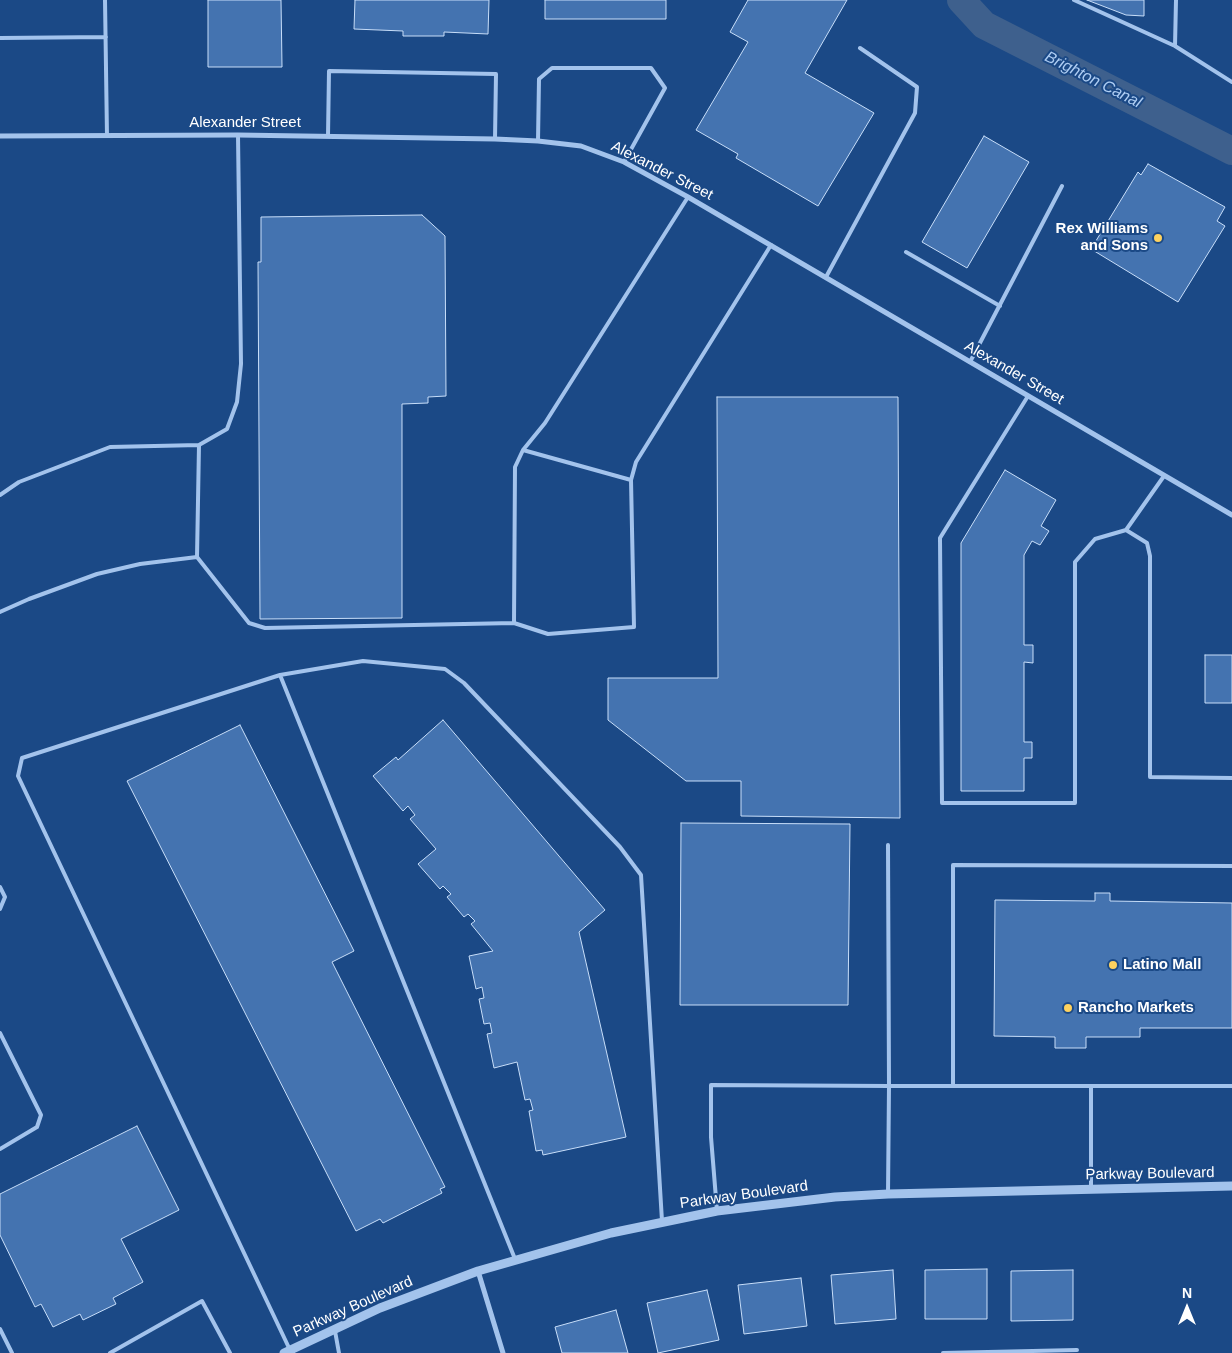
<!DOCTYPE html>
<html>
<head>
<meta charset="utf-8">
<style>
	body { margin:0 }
	#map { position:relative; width:1232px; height:1353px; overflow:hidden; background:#1b4986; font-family:Arial,sans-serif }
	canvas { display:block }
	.north { position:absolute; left:1162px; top:1283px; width:50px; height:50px; -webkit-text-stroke:4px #1b4986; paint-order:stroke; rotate:0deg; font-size:14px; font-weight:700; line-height:20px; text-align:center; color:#fff }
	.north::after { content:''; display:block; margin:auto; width:18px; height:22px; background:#fff; clip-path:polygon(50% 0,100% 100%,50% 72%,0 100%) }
</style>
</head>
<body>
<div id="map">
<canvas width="1232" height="1353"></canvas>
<div class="north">N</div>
</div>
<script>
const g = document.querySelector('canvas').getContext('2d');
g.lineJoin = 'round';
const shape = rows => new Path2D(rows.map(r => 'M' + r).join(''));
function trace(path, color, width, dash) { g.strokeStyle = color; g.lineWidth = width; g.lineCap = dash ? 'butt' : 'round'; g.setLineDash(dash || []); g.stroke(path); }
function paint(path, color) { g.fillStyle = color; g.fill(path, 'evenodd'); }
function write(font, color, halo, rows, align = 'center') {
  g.font = font + ' Arial,sans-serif'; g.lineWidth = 4; g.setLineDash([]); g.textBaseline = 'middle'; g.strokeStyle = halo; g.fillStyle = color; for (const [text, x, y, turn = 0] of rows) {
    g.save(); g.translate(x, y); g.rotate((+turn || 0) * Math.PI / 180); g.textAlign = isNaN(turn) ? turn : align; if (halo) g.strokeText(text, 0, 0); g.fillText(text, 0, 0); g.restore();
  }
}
const canal = shape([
	[961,0,984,25,1232,151]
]);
const building = shape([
	[208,0,281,0,282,67,208,67,208,0],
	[355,0,489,0,488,34,444,32,444,36,403,36,403,31,354,29,355,0],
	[545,0,666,0,666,19,545,19,545,0],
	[748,0,847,0,805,73,874,113,818,206,736,158,738,154,696,130,748,42,730,32,748,0],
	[1087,0,1144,0,1144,16,1126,15,1087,0],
	[984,136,1029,162,967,268,922,242,984,136],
	[1148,164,1225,207,1217,221,1225,226,1178,302,1091,249,1138,172,1141,175,1148,164],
	[422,215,445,236,446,396,428,397,428,403,402,404,402,618,260,619,258,262,261,262,261,217,422,215],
	[717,397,898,397,900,818,741,816,741,781,686,781,608,720,608,678,718,678,717,397],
	[1005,470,1056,500,1041,526,1049,531,1040,545,1032,541,1024,555,1024,645,1033,645,1033,663,1024,662,1024,742,1032,742,1032,758,1024,758,1024,791,961,791,961,543,1005,470],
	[1205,655,1232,655,1232,703,1205,703,1205,655],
	[443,720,605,910,579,932,626,1137,543,1155,542,1150,536,1151,529,1111,533,1110,530,1099,525,1100,517,1062,494,1068,487,1034,492,1033,490,1023,484,1024,479,999,484,998,482,987,476,989,469,956,493,951,471,924,475,921,468,914,464,917,447,897,451,894,443,886,440,889,418,864,436,849,410,819,415,815,408,806,403,811,373,776,396,757,398,760,443,720],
	[240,725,354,951,332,962,445,1187,440,1189,442,1193,383,1223,380,1219,356,1231,127,781,240,725],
	[681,823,850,824,848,1005,680,1005,681,823],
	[1095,893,1110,893,1110,901,1232,903,1232,1028,1140,1028,1140,1037,1086,1037,1086,1048,1055,1048,1055,1037,994,1036,995,900,1095,901,1095,893],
	[137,1126,179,1210,121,1239,143,1282,113,1298,116,1304,83,1320,80,1314,53,1327,41,1304,35,1307,0,1235,0,1194,137,1126],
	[987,1269,987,1319,925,1319,925,1270,987,1269],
	[893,1270,896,1319,835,1324,831,1275,893,1270],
	[1073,1270,1073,1320,1011,1321,1011,1271,1073,1270],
	[801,1278,807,1326,744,1334,738,1285,801,1278],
	[707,1290,719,1340,658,1353,647,1303,707,1290],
	[616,1310,628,1353,562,1353,555,1327,616,1310]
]);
const service = shape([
	[105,0,107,136],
	[1074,0,1175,46,1176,0],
	[0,38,106,37],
	[1175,46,1232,82],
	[328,136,329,71,496,74,495,139],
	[538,141,539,79,552,68,651,68,665,88,624,162],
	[906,252,1000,306],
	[826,277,915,113,917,87,860,48],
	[970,362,1062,186],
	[1028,396,940,538,942,803,1075,803,1075,562,1095,539,1126,530,1164,476],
	[199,445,227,429,237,402,241,364,238,135],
	[523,450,631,480],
	[0,495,19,482,110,447,199,445,197,557],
	[1126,530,1147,543,1150,556,1150,777,1232,778],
	[0,612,29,599,97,574,140,564,197,557,249,623,265,628,514,623,515,467,523,450,545,423,688,197],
	[514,623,548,634,634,627,631,480,636,462,771,245],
	[280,675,515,1259],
	[0,887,5,897,0,909],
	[0,1033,41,1115,37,1127,0,1149],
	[953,1085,953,865,1232,866],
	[1091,1086,1091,1189],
	[888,1194,889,1086,1232,1086],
	[717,1211,711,1137,711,1085,889,1086,888,845],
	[0,1329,12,1353],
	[335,1331,339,1353],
	[290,1350,18,776,22,758,280,675,363,661,445,669,464,683,620,847,641,875,662,1221],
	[110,1353,202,1301,230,1353],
	[943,1353,1077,1350]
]);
const minor = shape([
	[0,136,238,135,495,139,538,141,581,146,624,162,688,197,1232,515],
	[478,1271,503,1353]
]);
const tertiary = shape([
	[284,1353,380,1308,478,1271,611,1233,717,1211,835,1197,888,1194,1232,1186]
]);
const markers = [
	[1158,238,5,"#fdd15f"],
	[1113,965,5,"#fdd15f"],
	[1068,1008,5,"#fdd15f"]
];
const streetNames = [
	["Alexander Street",245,123],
	["Alexander Street",662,171,27],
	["Alexander Street",1014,373,30],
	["Parkway Boulevard",1150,1174,-1],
	["Parkway Boulevard",744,1195,-8],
	["Parkway Boulevard",353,1307,-24]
];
const poiNames = [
	["Rex Williams",1148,229,"right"],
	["and Sons",1148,246,"right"],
	["Latino Mall",1123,965],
	["Rancho Markets",1078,1008]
];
const waterNames = [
	["Brighton Canal",1093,80,27]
];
trace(canal, '#3e608d', 28);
paint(building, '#4473b0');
trace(building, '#c8def9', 1);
trace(service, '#a3c3ec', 4);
trace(minor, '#a3c3ec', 5);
trace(tertiary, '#a3c3ec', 9);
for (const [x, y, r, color] of markers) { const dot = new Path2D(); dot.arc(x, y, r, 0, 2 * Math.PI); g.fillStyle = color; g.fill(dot); trace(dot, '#1b4986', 2); }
write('15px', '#fff', '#1b4986', streetNames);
write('bold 15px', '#fff', '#1b4986', poiNames, 'left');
write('italic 16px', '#aecdf3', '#1b4986', waterNames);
</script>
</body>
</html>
